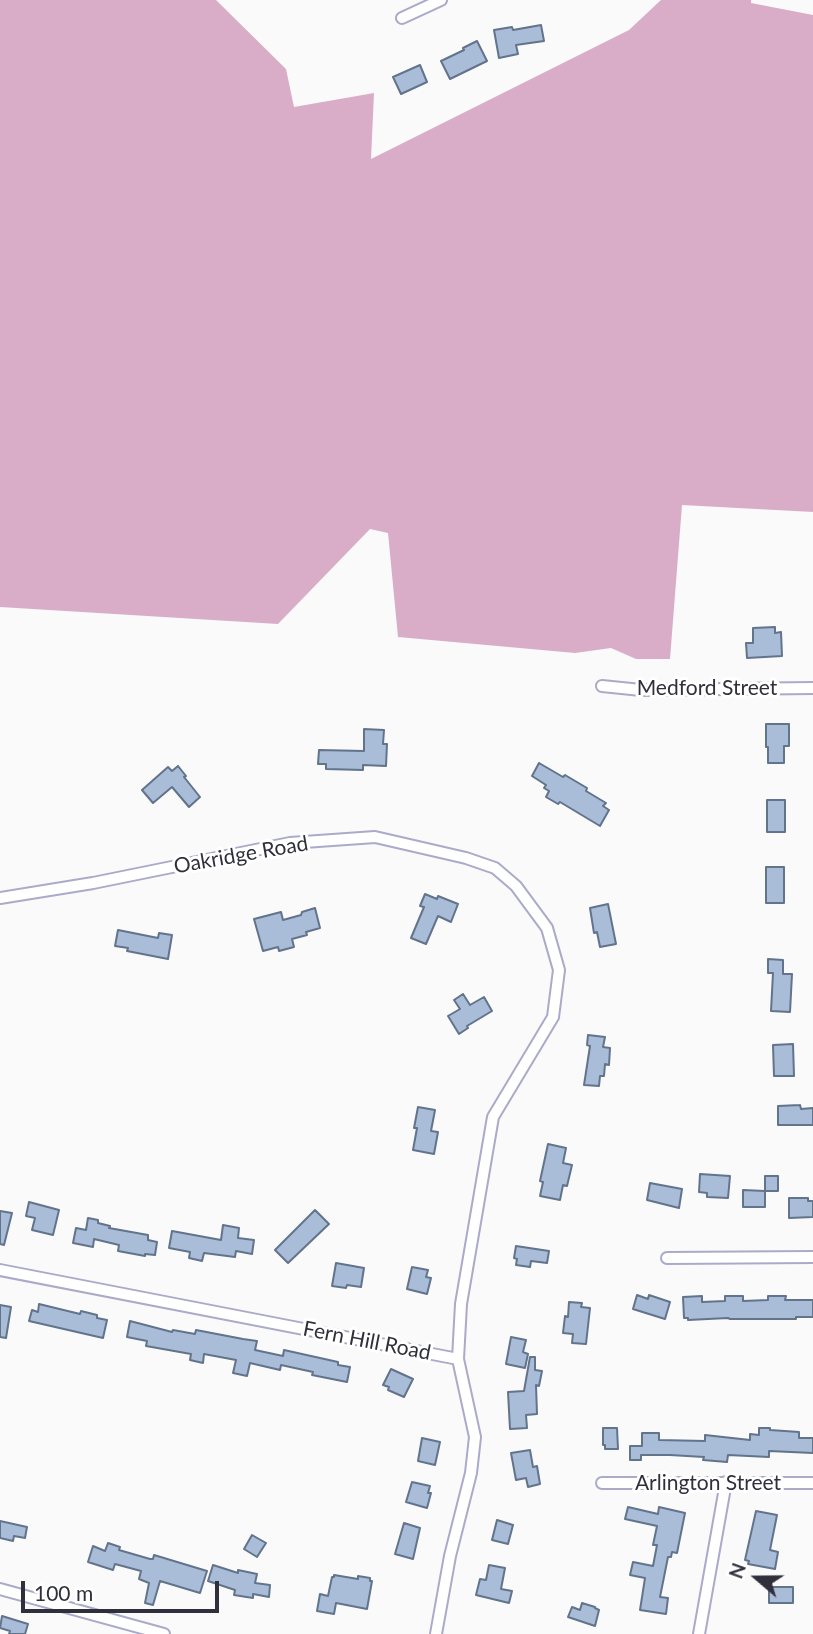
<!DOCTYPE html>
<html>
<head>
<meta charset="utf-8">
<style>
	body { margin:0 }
	#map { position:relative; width:813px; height:1634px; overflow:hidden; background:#fafafa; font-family:Lato,sans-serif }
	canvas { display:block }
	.north { position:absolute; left:722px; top:1543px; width:70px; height:70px; -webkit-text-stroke:5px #fff; paint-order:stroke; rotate:290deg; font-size:19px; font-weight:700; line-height:28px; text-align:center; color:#30303d }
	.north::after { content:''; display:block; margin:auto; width:24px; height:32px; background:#30303d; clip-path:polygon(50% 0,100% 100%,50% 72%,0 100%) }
	.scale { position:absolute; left:21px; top:1581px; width:198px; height:32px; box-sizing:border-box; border:4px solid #30303d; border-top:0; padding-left:9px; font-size:21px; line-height:24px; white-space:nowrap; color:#30303d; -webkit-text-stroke:5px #fff; paint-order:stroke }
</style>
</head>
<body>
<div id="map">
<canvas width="813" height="1634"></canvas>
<div class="north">N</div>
<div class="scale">100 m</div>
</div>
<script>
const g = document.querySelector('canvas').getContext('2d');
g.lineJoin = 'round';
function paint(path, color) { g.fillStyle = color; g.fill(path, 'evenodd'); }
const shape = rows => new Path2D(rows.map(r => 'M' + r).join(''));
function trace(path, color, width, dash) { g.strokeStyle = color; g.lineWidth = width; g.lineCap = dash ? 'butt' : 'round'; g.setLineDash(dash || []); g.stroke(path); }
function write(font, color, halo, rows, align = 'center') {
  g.font = font + ' Lato,sans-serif'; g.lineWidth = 6; g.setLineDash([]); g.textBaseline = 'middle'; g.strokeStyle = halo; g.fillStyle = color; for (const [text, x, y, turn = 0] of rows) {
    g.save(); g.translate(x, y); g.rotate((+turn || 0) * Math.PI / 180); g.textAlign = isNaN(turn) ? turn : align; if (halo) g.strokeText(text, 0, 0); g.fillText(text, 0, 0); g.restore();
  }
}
const forest = shape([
	[0,0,216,0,286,69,294,107,374,93,371,159,629,30,661,0,751,0,751,3,813,15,813,512,682,505,670,659,636,659,611,648,575,653,398,637,388,533,370,529,278,624,0,607]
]);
const building = shape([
	[541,25,544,41,516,45,518,54,499,58,494,30,512,27,513,30,541,25],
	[477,41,487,61,450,79,441,61,464,50,463,48,477,41],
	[420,65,427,82,401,94,393,77,420,65],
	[775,627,775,633,781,632,782,656,747,658,746,643,753,643,753,628,775,627],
	[766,724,789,724,789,746,784,746,784,763,768,763,768,747,766,747,766,724],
	[364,729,384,730,383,744,387,744,386,766,363,765,363,770,326,769,326,764,318,764,319,750,364,751,364,729],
	[539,763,563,777,565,775,587,788,586,791,606,803,603,806,609,810,600,826,560,802,558,804,546,797,549,791,544,788,546,785,532,776,539,763],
	[178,766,186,776,184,777,200,797,189,807,172,787,153,803,142,790,168,767,172,771,178,766],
	[767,800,785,800,785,832,767,832,767,800],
	[766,867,784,867,784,903,766,903,766,867],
	[425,894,437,899,438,896,458,904,451,922,438,916,426,944,411,938,424,907,420,906,425,894],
	[608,904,616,944,600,947,597,932,594,933,590,908,608,904],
	[315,908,320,928,306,932,307,935,292,939,294,947,279,951,278,947,263,951,254,919,281,912,283,920,301,915,302,912,315,908],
	[118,930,158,938,159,933,172,935,168,959,127,951,128,948,115,946,118,930],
	[768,959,783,960,783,974,792,974,790,1012,771,1011,773,973,768,973,768,959],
	[463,994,470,1005,484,997,492,1011,467,1026,468,1028,459,1034,448,1016,460,1009,454,1000,463,994],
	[588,1035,605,1037,603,1047,610,1048,609,1065,605,1064,604,1076,600,1076,599,1086,584,1085,590,1046,587,1045,588,1035],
	[793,1044,794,1076,774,1076,773,1045,793,1044],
	[800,1105,801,1109,813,1108,813,1125,778,1125,778,1106,800,1105],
	[418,1107,435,1110,431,1131,438,1132,434,1154,413,1150,417,1128,414,1128,418,1107],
	[548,1144,566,1148,563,1163,572,1165,567,1186,563,1185,560,1200,540,1196,543,1182,540,1181,548,1144],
	[700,1174,730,1176,728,1198,707,1197,707,1193,699,1192,700,1174],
	[765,1176,778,1176,778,1191,765,1191,765,1207,743,1207,743,1190,765,1191,765,1176],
	[650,1183,682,1189,679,1208,647,1200,650,1183],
	[789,1198,808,1198,808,1201,813,1201,813,1217,789,1218,789,1198],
	[29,1202,59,1210,53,1235,32,1230,35,1218,26,1216,29,1202],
	[315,1210,329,1224,288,1263,275,1250,315,1210],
	[0,1211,12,1213,4,1245,0,1244,0,1211],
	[88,1218,98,1220,98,1223,110,1226,109,1228,148,1235,148,1240,157,1242,155,1255,145,1254,145,1256,118,1251,119,1245,94,1239,93,1247,73,1243,76,1228,86,1230,88,1218],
	[223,1225,239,1228,238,1238,254,1240,252,1254,236,1251,235,1257,204,1253,202,1261,189,1258,190,1252,169,1248,172,1231,221,1240,223,1225],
	[516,1246,549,1251,547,1263,531,1261,530,1267,516,1265,517,1259,514,1258,516,1246],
	[336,1263,364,1268,361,1287,347,1285,346,1288,332,1286,336,1263],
	[412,1267,428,1270,426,1277,431,1278,427,1294,407,1289,412,1267],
	[637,1295,648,1299,649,1295,670,1302,665,1319,633,1309,637,1295],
	[702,1296,702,1302,725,1301,725,1296,743,1296,743,1301,768,1300,768,1296,786,1296,785,1300,813,1300,813,1317,796,1317,796,1319,730,1319,728,1318,688,1320,688,1318,684,1318,683,1297,702,1296],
	[569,1302,582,1303,581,1307,590,1308,586,1344,572,1343,573,1334,563,1333,565,1316,568,1317,569,1302],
	[39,1304,80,1314,81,1311,97,1315,97,1318,107,1320,103,1338,29,1321,32,1310,38,1312,39,1304],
	[0,1305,11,1307,6,1338,0,1337,0,1305],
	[130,1321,172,1332,173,1330,195,1334,196,1330,243,1339,257,1341,255,1350,283,1356,284,1350,338,1362,338,1365,350,1367,347,1382,312,1375,313,1372,281,1365,280,1370,250,1363,247,1376,233,1373,236,1360,204,1354,203,1363,190,1360,191,1354,146,1346,147,1341,127,1337,130,1321],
	[511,1337,526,1340,523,1352,528,1354,525,1368,506,1364,511,1337],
	[530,1357,535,1357,535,1370,542,1371,539,1386,536,1385,537,1414,526,1415,527,1428,510,1429,508,1392,524,1391,530,1357],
	[391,1369,413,1379,404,1397,388,1390,389,1387,383,1385,391,1369],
	[603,1428,617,1428,618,1449,605,1449,605,1445,603,1445,603,1428],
	[759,1428,770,1428,770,1430,799,1432,799,1438,813,1438,813,1453,769,1451,769,1457,728,1455,727,1462,703,1460,704,1457,670,1455,641,1455,641,1460,630,1460,630,1446,642,1446,642,1433,659,1433,659,1440,705,1441,705,1435,750,1440,750,1434,759,1435,759,1428],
	[422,1438,440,1442,435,1465,418,1461,422,1438],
	[530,1450,533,1467,537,1466,540,1484,528,1487,526,1478,516,1480,511,1453,530,1450],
	[412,1482,430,1486,428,1493,431,1493,427,1508,406,1502,412,1482],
	[628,1507,658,1514,659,1507,685,1513,677,1553,672,1552,671,1557,668,1557,660,1597,668,1598,666,1614,640,1610,645,1578,630,1575,633,1562,653,1566,657,1545,653,1545,657,1526,625,1519,628,1507],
	[756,1511,777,1515,770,1550,778,1552,775,1569,748,1564,749,1561,745,1560,756,1511],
	[497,1520,513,1525,508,1544,492,1540,497,1520],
	[0,1521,27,1527,25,1538,14,1536,13,1541,0,1538,0,1521],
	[404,1523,420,1528,413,1559,395,1554,404,1523],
	[252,1535,266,1543,257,1557,244,1549,252,1535],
	[108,1543,120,1547,119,1550,150,1559,153,1559,154,1555,207,1571,200,1593,160,1581,153,1605,145,1603,149,1583,139,1579,141,1571,115,1564,113,1570,88,1562,93,1546,105,1551,108,1543],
	[213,1565,238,1573,238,1570,257,1574,255,1583,270,1585,269,1597,253,1594,253,1598,234,1595,235,1590,208,1581,213,1565],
	[489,1565,505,1568,501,1589,512,1591,509,1603,476,1595,480,1579,486,1580,489,1565],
	[334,1575,358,1579,358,1576,370,1578,370,1581,372,1581,367,1609,336,1603,334,1614,317,1611,320,1594,328,1596,332,1577,334,1577,334,1575],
	[769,1587,793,1587,793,1603,769,1603,769,1587],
	[582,1603,595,1607,595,1608,599,1610,595,1626,568,1617,572,1607,580,1610,582,1603],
	[2,1616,28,1624,25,1634,9,1634,10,1631,0,1628,2,1616]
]);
const minor = shape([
	[402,18,441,0],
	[602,686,641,690,813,688],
	[0,898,93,883,290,843,375,837,466,858,495,868,516,886,547,928,559,970,553,1017,493,1117,461,1304,458,1359,475,1437,471,1473,450,1556,436,1634],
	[667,1258,813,1257],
	[0,1270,458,1359],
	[602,1483,813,1483],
	[0,1589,164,1634],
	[699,1634,726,1482]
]);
const streetNames = [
	["Medford Street",707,688],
	["Oakridge Road",241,855,-10],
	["Fern Hill Road",367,1341,11],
	["Arlington Street",708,1483]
];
paint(forest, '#d9adc8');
paint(building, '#aabdd8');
trace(building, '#62738c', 2);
trace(minor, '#abaac9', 14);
trace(minor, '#fff', 10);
write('21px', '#30303d', '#fff', streetNames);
</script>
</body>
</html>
